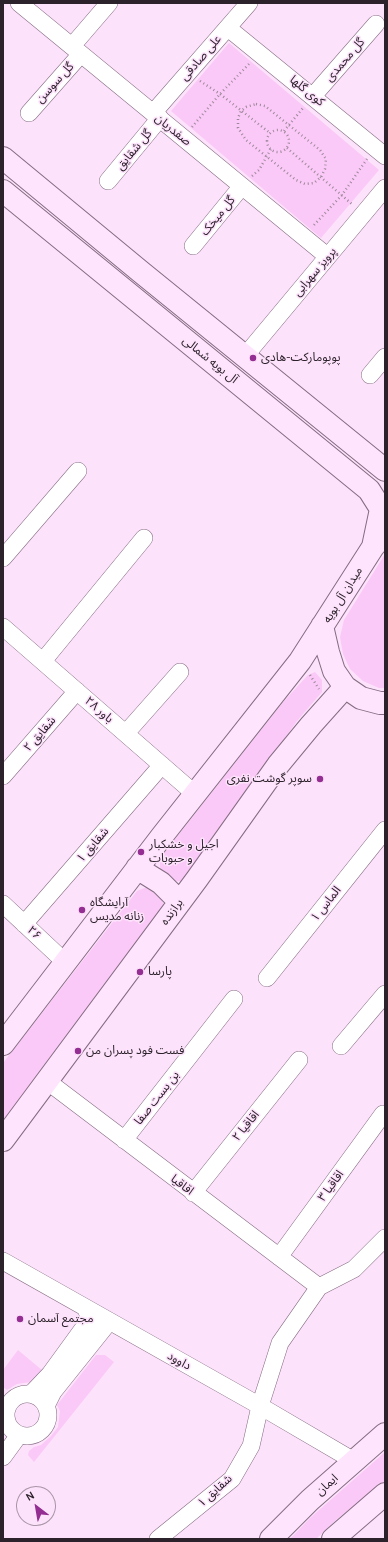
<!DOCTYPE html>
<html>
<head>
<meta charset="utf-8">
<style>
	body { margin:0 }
	#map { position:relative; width:388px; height:1542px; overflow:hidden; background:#fde2fb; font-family:Karla,sans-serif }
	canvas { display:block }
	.frame { position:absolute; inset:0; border:4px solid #2c222b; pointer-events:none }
	.north { position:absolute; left:16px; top:1486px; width:40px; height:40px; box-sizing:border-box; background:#fde2fb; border:1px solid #a995a8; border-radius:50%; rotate:329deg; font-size:11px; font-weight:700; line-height:16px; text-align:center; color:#2c222b }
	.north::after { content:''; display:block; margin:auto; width:14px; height:18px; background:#952e93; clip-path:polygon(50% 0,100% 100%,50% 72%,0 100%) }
</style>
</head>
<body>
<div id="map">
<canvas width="388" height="1542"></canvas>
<div class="frame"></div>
<div class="north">N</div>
</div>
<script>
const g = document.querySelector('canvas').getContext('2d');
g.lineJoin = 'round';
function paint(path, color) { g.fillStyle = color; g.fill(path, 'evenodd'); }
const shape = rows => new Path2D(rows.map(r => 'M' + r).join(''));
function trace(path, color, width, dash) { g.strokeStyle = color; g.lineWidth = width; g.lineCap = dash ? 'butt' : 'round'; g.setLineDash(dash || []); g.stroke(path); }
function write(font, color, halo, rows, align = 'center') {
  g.font = font + ' Karla,"Noto Sans Arabic",sans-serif'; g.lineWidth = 3; g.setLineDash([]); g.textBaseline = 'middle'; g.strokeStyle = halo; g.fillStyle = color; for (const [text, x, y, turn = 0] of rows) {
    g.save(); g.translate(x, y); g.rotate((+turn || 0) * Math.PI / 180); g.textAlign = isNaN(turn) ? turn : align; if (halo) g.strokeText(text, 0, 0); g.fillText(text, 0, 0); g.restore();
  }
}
const green = shape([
	[229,43,379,170,321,238,171,111],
	[385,554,385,688,379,688,363,681,350,669,343,654,340,637,344,620],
	[315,672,322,680,322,692,297,721,183,882,168,880,160,873,160,858,284,701,308,675],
	[147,887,159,895,165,907,3,1122,3,1063,137,891],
	[18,1350,42,1370,31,1382,17,1384,7,1390,3,1387,3,1370],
	[96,1355,105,1355,114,1362,34,1462,28,1455,29,1451,34,1447,41,1445,51,1436,58,1427,60,1411,57,1405],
	[385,1452,385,1481,336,1520,316,1539,290,1539,310,1518]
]);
const path = shape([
	[200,81,220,94,270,133],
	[256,104,265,106,320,150,326,159,325,169,321,177,314,183,305,184,296,180,246,140,238,128,238,118,241,111,246,107,256,104],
	[192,127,220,94,249,64],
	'267 141a11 11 0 1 1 22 0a11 11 0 1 1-22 0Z',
	[284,131,303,108],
	[287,148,353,205],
	[252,176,259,170,271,149],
	[314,225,342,195,367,159],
	[310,675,319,689]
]);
const street = shape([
	[19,3,327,256],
	[228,28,385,156],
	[72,46,109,3],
	[313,96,376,24],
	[29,113,81,54],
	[153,113,249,3],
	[108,181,160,118],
	[193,246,242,186],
	[245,356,385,188],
	[370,375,385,357],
	[3,558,78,471],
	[3,627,195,794],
	[43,661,144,538],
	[126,733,180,672],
	[3,776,77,691],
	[3,904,65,962],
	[24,924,162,765],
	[267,978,385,830],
	[341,1046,385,994],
	[47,1081,319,1287],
	[124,1140,234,999],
	[193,1193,299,1060],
	[279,1257,383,1114],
	[3,1261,260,1406,354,1461],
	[31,1394,50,1374,90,1319,86,1309],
	'6 1415a21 21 0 1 1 42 0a21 21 0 1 1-42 0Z',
	[46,1406,53,1392,109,1322],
	[3,1457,19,1435],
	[158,1539,232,1479,251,1446,260,1406,280,1343,319,1287,354,1269,385,1238]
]);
const secondary = shape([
	[3,158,141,272,385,470],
	[3,191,369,490,381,509,373,547],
	[322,626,328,652,334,671,345,687,361,698,380,703,385,703],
	[137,868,161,883,180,902],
	[3,1044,162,836,300,661,373,547,385,533],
	[3,1140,197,879,278,765,311,725,345,687],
	[271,1539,310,1500,385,1434],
	[333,1539,385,1494]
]);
const markers = [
	[253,358,4,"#952e93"],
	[320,779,4,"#952e93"],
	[141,852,4,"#952e93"],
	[82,910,4,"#952e93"],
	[140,972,4,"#952e93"],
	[78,1051,4,"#952e93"],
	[20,1319,4,"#952e93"]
];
const streetNames = [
	["علی صادقی",201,58,-49],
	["گل محمدی",345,60,-49],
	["گل سوسن",55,83,-48],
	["کوی گلها",307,91,39],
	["صفدریان",173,130,39],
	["گل شقایق",134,150,-50],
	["گل میخک",218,216,-51],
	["پرویز سهرابی",315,272,-50],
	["آل بویه شمالی",210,360,39],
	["میدان آل بویه",343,595,-58],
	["باور ۲۸",99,710,41],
	["شقایق ۲",40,734,-49],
	["شقایق ۱",93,845,-49],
	["الماس ۱",326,904,-52],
	["برازنده",172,912,-53],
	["۲۶",34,933,43],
	["بن بست صفا",157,1098,-52],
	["اقاقیا ۲",246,1126,-51],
	["اقاقیا",182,1185,37],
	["اقاقیا ۳",331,1186,-54],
	["داوود",179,1361,29],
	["ایمان",327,1485,-42],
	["شقایق ۱",215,1491,-42]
];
const poiNames = [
	["پوپومارکت-هادی",261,358],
	["سوپر گوشت نفری",312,779,"right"],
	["اجیل و خشکبار",149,845],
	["و حبوبات",149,859],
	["آرایشگاه",90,903],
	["زنانه مدیس",90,917],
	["پارسا",148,972],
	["فست فود پسران من",86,1051],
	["مجتمع آسمان",28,1319]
];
paint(green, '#fbc9f7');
trace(street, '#846c82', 18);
trace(secondary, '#846c82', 24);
trace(path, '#9c889a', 2.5, [1, 3]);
trace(street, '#fff', 17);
trace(secondary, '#fee5fd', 22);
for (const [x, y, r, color] of markers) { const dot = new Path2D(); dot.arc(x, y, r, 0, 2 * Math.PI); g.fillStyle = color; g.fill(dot); trace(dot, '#fde2fb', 1.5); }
write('12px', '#2c222b', '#fde2fb', streetNames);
write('12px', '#2c222b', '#fde2fb', poiNames, 'left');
</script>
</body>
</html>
